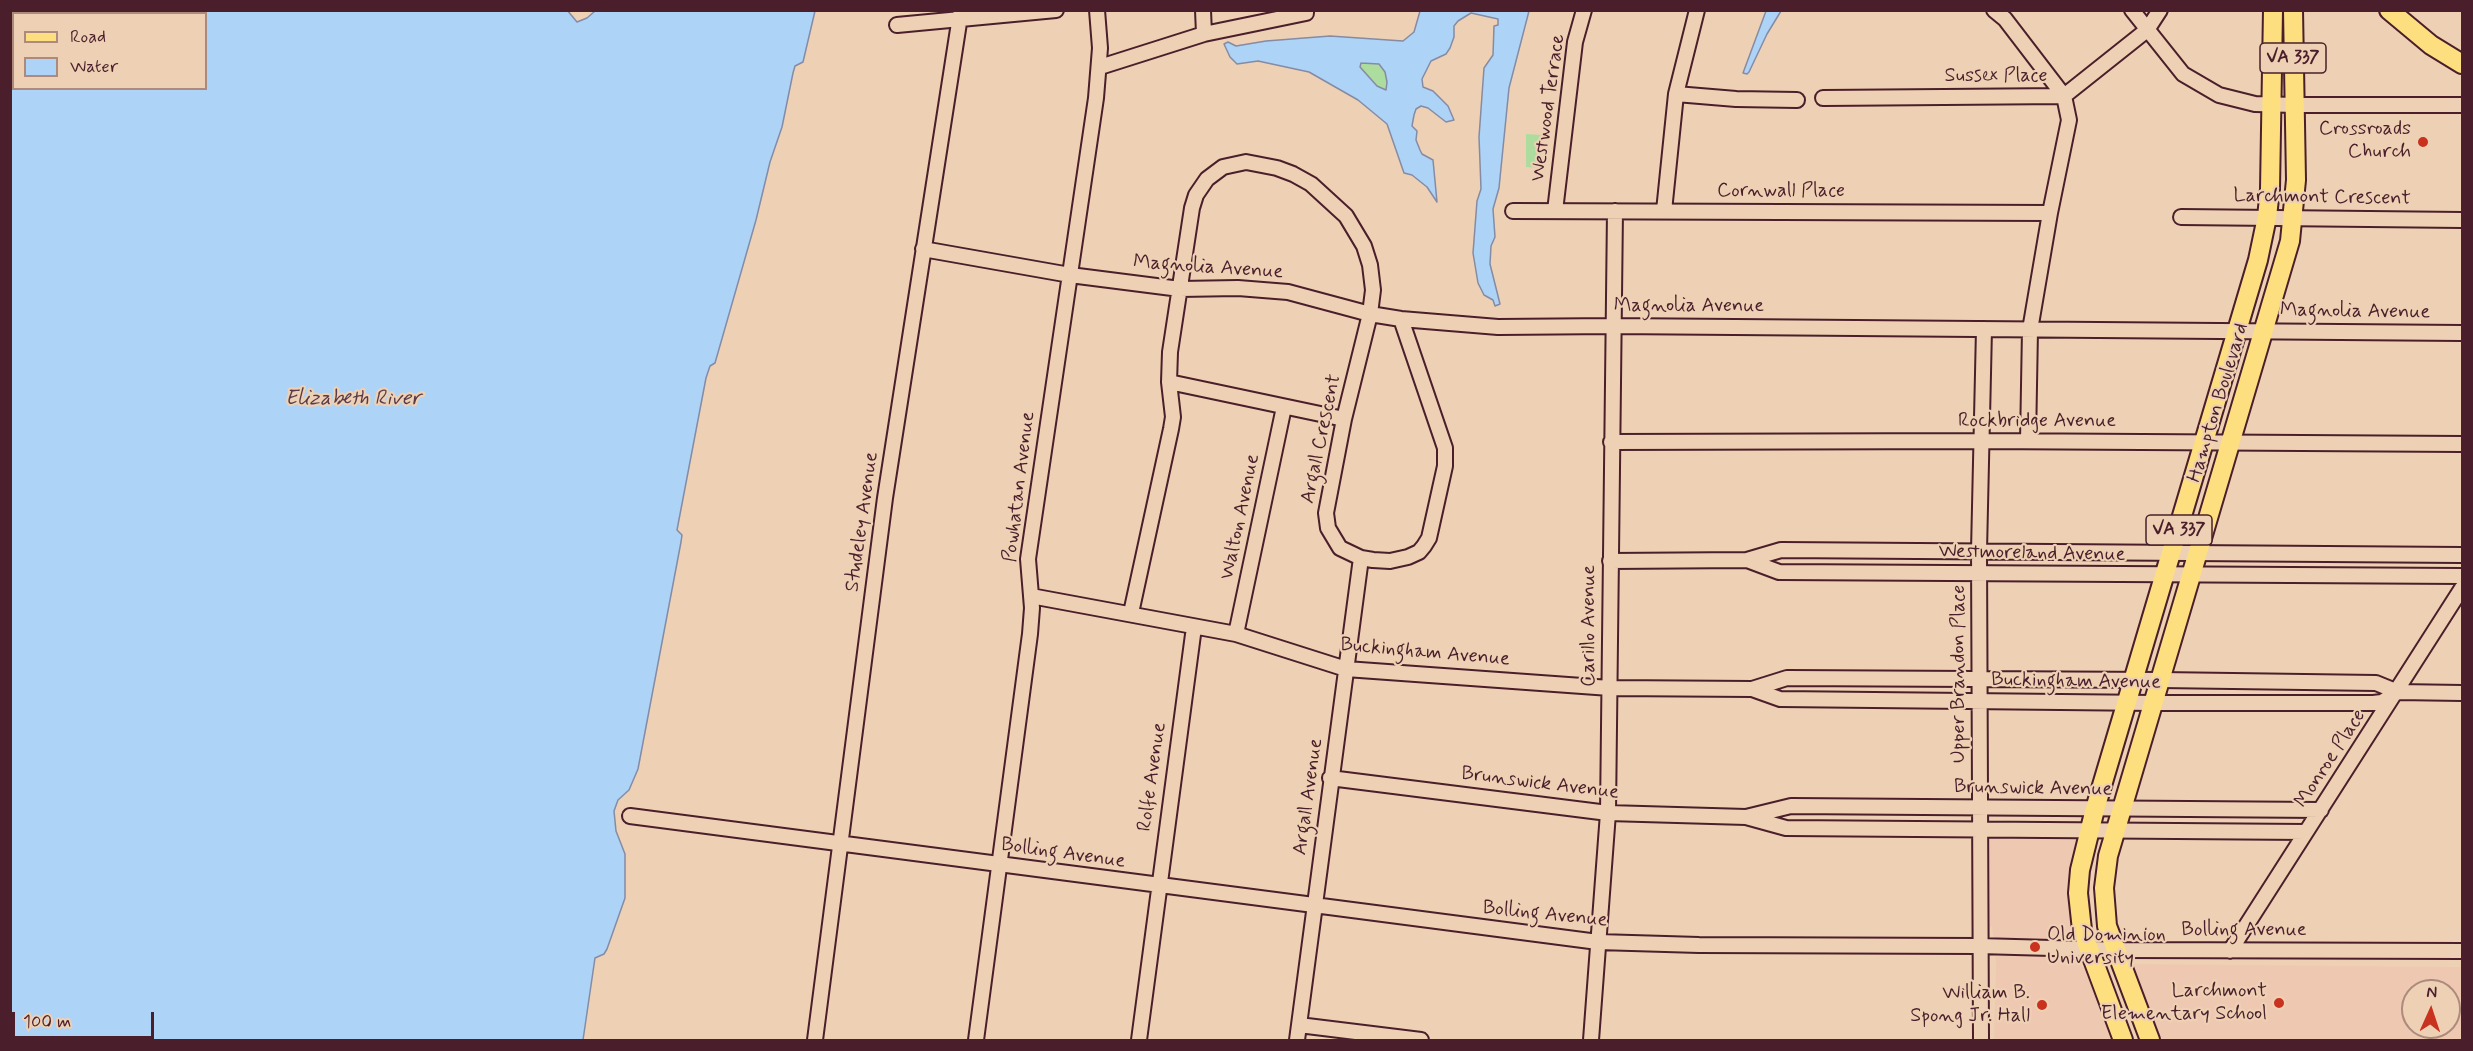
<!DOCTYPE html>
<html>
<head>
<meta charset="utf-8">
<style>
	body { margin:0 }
	#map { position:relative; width:2473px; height:1051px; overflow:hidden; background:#eed1b4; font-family:Mynerve,sans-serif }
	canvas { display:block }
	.frame { position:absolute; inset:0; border:12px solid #4a1f2b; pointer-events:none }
	.legend { position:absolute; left:12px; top:12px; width:195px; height:78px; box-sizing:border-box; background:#eed1b4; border:2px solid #ac8a7d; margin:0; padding:8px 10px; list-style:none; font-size:18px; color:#4a1f2b }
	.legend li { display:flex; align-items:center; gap:12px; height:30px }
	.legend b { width:30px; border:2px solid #ac8a7d }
	.north { position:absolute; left:2401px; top:979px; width:60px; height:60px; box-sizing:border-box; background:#eed1b4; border:2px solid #ac8a7d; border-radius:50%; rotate:3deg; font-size:16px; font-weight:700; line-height:24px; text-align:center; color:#4a1f2b }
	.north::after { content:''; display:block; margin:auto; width:21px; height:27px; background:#c8321e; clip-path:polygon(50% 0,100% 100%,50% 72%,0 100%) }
	.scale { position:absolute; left:12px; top:1012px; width:142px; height:27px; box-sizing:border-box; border:3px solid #4a1f2b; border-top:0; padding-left:8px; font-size:18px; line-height:21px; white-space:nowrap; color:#4a1f2b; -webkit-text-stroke:4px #eed1b4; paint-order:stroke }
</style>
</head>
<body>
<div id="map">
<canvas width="2473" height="1051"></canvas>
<div class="frame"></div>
<ul class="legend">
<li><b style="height:8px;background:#fedf80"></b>Road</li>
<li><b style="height:16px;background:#add3f6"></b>Water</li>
</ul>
<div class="north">N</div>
<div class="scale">100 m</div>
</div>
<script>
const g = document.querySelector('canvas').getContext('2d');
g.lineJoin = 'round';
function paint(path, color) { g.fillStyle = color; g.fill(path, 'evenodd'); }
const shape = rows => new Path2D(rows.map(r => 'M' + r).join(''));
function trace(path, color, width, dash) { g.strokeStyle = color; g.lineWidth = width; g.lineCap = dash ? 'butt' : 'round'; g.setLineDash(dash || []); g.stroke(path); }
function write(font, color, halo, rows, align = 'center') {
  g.font = font + ' Mynerve,sans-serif'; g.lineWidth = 4.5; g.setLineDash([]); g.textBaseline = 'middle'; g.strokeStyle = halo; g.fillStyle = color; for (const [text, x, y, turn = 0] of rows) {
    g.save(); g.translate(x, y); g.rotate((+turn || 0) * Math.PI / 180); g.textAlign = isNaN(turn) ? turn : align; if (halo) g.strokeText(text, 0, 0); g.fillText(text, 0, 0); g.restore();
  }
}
const built = shape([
	[1990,837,2077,839,2069,883,2073,927,2071,928,2081,967,2085,967,2113,1040,1994,1040,1996,965,1992,927,1990,926],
	[2129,964,2462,967,2462,1040,2158,1040],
	[2413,991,2449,991,2449,1027,2413,1027]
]);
const green = shape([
	[1361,63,1379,64,1385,72,1387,82,1386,91,1377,86,1359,67],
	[1526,134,1542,135,1541,168,1526,167]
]);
const water = shape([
	[567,10,577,22,587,18,595,11,815,11,803,62,795,66,793,73,782,127,770,162,756,220,715,363,710,366,706,378,677,530,682,535,681,542,638,769,629,790,618,800,614,811,616,831,625,854,625,898,607,949,604,954,595,958,583,1040,11,1040,11,11,567,10],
	[14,14,206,14,206,88,14,88,14,14],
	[1420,11,1529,11,1509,88,1499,188,1493,209,1495,237,1491,246,1490,264,1500,304,1495,306,1493,300,1484,295,1478,283,1473,253,1477,201,1481,189,1479,137,1484,68,1493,55,1494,26,1498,25,1498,19,1471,13,1458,21,1454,26,1454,37,1450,48,1446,54,1431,61,1422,79,1423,87,1433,91,1448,106,1454,120,1446,122,1428,108,1421,106,1416,109,1414,115,1412,126,1417,131,1416,140,1420,150,1422,154,1433,160,1437,202,1427,187,1412,175,1404,173,1387,124,1358,100,1309,72,1258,61,1237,64,1230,57,1224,44,1228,42,1236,46,1266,41,1330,36,1403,41,1414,32,1420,11],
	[1361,63,1379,64,1385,72,1387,82,1386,90,1377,86,1360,67,1361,63],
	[1766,11,1781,11,1767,34,1749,72,1747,74,1743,73,1766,11]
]);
const minor = shape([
	[1203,10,1204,34],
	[1994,10,2005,19,2064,96,2069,120,2050,213,2030,330,2028,441],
	[2132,10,2183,74,2219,95,2255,104,2296,105,2462,105],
	[897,25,1056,10],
	[1100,67,1204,34,1306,13,1306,10],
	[1676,94,1736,99,1797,100],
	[1823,98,2064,96,2147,30,2160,10],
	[1513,211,2050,213],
	[1555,211,1575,42,1584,10],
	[1664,211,1676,94,1697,10],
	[2181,217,2462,220],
	[923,249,1070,275,1180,289,1238,288,1288,292,1370,314,1401,319,1498,327,1613,326,2462,333],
	[1169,382,1344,419],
	[1611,442,1982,441,2462,444],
	[1747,560,1779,572,2462,576],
	[1610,561,1747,560,1781,550,2462,555],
	[1031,596,1236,634,1346,669,1610,688,1752,689,1787,678,2161,680,2376,683,2398,692,2462,693],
	[1131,613,1171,429,1173,417,1169,382,1170,352,1192,208,1196,195,1207,179,1223,167,1246,162,1277,168,1293,174,1311,184,1346,216,1364,246,1370,265,1373,290,1370,314,1344,419,1326,513,1328,528,1340,548,1361,558,1373,560,1390,561,1408,557,1419,552,1424,546,1429,538,1445,466,1445,448,1401,319],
	[1236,634,1284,407],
	[1752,689,1780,699,2154,703,2373,703,2382,702,2398,692],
	[1330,778,1608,813,1746,817,1791,806,2321,810],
	[630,816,1598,942,1699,945,1979,946,2124,950,2462,951],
	[1746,817,1786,828,2306,832],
	[2230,951,2462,588],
	[1299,1025,1421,1040],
	[815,1040,885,498,961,10],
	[976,1040,1030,634,1032,608,1028,559,1096,98,1100,48,1097,10],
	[1139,1040,1194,627],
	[1297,1040,1361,558],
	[1591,1040,1608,813,1615,211],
	[1981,1040,1979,551,1984,329]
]);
const major = shape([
	[2389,10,2431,45,2462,64],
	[2123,1040,2082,930,2078,893,2080,870,2095,809,2258,260,2267,217,2270,189,2273,10],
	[2150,1040,2107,926,2104,888,2108,856,2290,241,2296,180,2293,10]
]);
const markers = [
	[2423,142,6,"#c8321e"],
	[2035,947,6,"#c8321e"],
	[2279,1003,6,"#c8321e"],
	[2042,1005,6,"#c8321e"]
];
const shields = [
	[2293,58,66],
	[2179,530,66]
];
const shieldNames = [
	["VA 337",2293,58],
	["VA 337",2179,530]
];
const streetNames = [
	["Sussex Place",1996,77],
	["Westwood Terrace",1549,108,-82],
	["Cornwall Place",1781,192],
	["Larchmont Crescent",2322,198,1],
	["Magnolia Avenue",1208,268,4],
	["Magnolia Avenue",1689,307],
	["Magnolia Avenue",2355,312,1],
	["Hampton Boulevard",2219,403,-73],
	["Rockbridge Avenue",2037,422],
	["Argall Crescent",1322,439,-78],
	["Powhatan Avenue",1020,487,-83],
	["Walton Avenue",1241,517,-78],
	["Studeley Avenue",863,522,-82],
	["Westmoreland Avenue",2032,554,1],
	["Carillo Avenue",1590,626,-90],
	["Buckingham Avenue",1425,653,5],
	["Upper Brandon Place",1960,674,-90],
	["Buckingham Avenue",2076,682,1],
	["Monroe Place",2331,759,-57],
	["Rolfe Avenue",1153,777,-82],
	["Brunswick Avenue",1540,784,7],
	["Brunswick Avenue",2033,789,1],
	["Argall Avenue",1309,797,-82],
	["Bolling Avenue",1063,854,8],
	["Bolling Avenue",1545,915,6],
	["Bolling Avenue",2244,931]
];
const poiNames = [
	["Crossroads",2411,130],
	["Church",2411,153],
	["Old Dominion",2047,936,"left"],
	["University",2047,959,"left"],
	["Larchmont",2267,992],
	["Elementary School",2267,1015],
	["William B.",2030,994],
	["Spong Jr. Hall",2030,1017]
];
const waterNames = [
	["Elizabeth River",353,400]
];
paint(built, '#eec8b1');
paint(green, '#acdd9e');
paint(water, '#add3f6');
trace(water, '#858ba5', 1.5);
trace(minor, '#4a1f2b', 18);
trace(major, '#4a1f2b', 22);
trace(minor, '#eed1b4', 14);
trace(major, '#fedf80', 18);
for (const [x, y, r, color] of markers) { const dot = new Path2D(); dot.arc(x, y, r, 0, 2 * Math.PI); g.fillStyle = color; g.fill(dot); trace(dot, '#eed1b4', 2); }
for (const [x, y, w] of shields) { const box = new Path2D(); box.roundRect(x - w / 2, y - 15, w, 30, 4.5); g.fillStyle = '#eed1b4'; g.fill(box); trace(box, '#4a1f2b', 1.5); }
write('bold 18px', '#4a1f2b', null, shieldNames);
write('20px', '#4a1f2b', '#eed1b4', streetNames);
write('20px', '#4a1f2b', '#eed1b4', poiNames, 'right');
write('italic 21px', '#593a49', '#eed1b4', waterNames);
</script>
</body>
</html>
